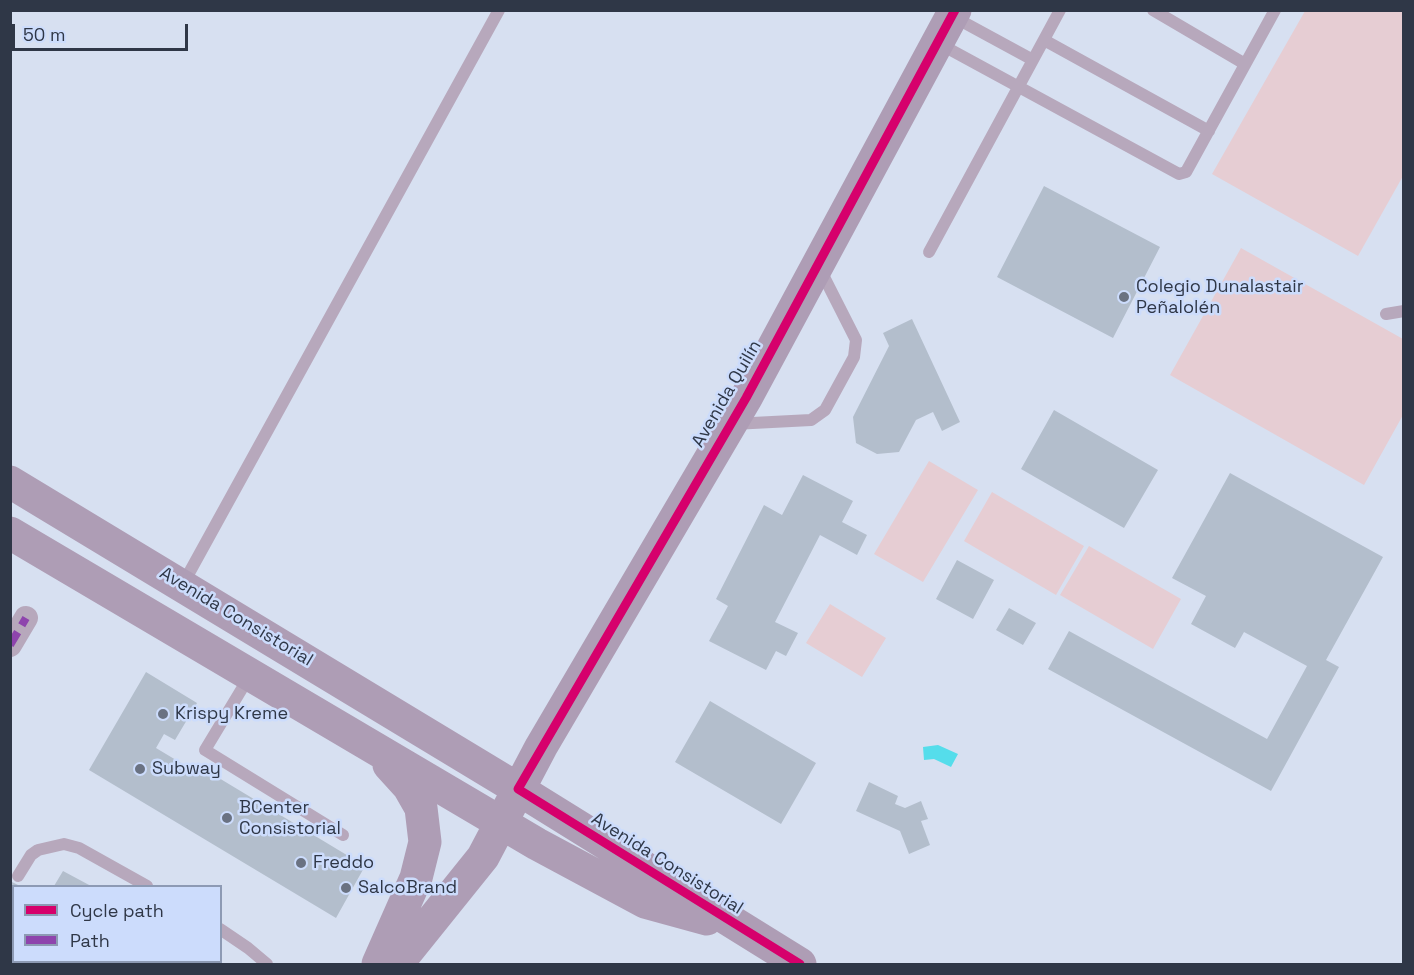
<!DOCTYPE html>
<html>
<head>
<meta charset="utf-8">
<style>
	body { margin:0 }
	#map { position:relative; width:1414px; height:975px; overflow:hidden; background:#d7e0f1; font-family:"Space Grotesk",sans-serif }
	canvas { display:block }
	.frame { position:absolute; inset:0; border:12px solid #2f3747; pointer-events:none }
	.legend { position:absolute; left:12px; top:885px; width:210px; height:78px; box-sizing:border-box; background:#ccdcfc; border:2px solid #8d9ab4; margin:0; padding:8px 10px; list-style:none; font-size:18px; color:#2f3747 }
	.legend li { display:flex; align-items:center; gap:12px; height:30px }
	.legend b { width:30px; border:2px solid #8d9ab4 }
	.scale { position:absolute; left:12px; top:24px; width:176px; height:27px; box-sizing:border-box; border:3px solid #2f3747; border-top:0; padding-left:8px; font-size:18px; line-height:21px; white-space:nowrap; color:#2f3747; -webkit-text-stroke:4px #ccdcfc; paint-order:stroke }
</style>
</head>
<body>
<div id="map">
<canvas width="1414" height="975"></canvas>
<div class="frame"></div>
<ul class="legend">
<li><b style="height:8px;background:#d6006c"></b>Cycle path</li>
<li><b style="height:8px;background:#8e44ad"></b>Path</li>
</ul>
<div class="scale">50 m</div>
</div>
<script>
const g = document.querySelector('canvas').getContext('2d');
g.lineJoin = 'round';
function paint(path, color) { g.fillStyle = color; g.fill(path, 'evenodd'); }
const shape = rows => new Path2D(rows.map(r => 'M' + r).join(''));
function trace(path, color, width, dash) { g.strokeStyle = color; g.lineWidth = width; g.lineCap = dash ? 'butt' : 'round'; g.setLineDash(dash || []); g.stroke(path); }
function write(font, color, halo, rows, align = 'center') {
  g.font = font + ' "Space Grotesk",sans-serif'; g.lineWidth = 5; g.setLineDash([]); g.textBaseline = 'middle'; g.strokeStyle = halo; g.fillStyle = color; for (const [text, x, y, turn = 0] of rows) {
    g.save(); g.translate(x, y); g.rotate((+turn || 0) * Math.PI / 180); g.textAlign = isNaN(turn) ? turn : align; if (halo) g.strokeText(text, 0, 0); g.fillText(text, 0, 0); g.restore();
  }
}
const green = shape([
	[1305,11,1403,11,1403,176,1358,256,1212,174],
	[1241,248,1403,339,1403,415,1364,485,1170,375],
	[929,461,978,490,923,582,874,554],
	[992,492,1084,546,1056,595,964,541],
	[1089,546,1181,599,1153,649,1060,595],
	[830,604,886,638,862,677,806,643]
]);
const water = shape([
	[938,745,958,754,951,767,934,759,924,760,923,747]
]);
const building = shape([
	[1044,186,1160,247,1113,338,997,277],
	[912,319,960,422,942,431,933,412,916,420,899,452,877,454,856,443,853,417,889,346,883,333],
	[1054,410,1158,470,1124,528,1021,469],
	[1230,473,1383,557,1326,660,1339,667,1271,791,1048,669,1069,631,1267,739,1307,666,1244,632,1235,648,1191,624,1206,596,1172,578],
	[803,475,853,501,842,522,867,535,857,555,820,535,775,622,798,633,786,656,776,651,766,670,709,641,728,606,716,599,764,505,782,515],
	[957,560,994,580,973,619,936,599],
	[1009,608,1036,623,1023,645,996,630],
	[146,672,197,703,175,740,164,734,156,748,191,769,194,763,365,866,336,918,89,770],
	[710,701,816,763,781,824,675,762],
	[869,782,898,796,895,804,905,808,921,801,928,819,921,821,930,845,909,854,900,831,856,811],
	[63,871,91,886,54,886],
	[12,882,20,886,14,886,14,962,154,962,159,964,10,964]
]);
const lane = shape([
	[1153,10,1245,64],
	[952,16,1033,60],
	[1044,40,1209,131],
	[938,43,1179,174,1186,172,1275,10],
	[929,252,1060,10],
	[1386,314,1404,311],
	[733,424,811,420,825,410,854,357,856,340,820,269],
	[183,584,499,10],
	[249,677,205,750,343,835],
	[18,876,31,855,38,850,64,844,79,848,147,886],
	[220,929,248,948,267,964]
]);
const street = shape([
	[10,645,26,618]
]);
const secondary = shape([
	[10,482,518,789,800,964],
	[10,533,537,844,645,902,707,919],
	[378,964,416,878,425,842,421,808,409,787,389,765],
	[397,964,483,857,541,747,746,398,955,10]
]);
const quiet = shape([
	[10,645,26,618]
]);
const cycleway = shape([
	[800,964,518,789,746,398,955,10]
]);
const markers = [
	[1124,297,6,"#6a7282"],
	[163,714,6,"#6a7282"],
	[140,769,6,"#6a7282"],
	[227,818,6,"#6a7282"],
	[301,863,6,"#6a7282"],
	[346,888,6,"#6a7282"]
];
const poiNames = [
	["Colegio Dunalastair",1136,287],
	["Peñalolén",1136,308],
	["Krispy Kreme",175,714],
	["Subway",152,769],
	["BCenter",239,808],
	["Consistorial",239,829],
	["Freddo",313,863],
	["SalcoBrand",358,888]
];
const streetNames = [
	["Avenida Quilín",727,394,-60],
	["Avenida Consistorial",236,617,31],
	["Avenida Consistorial",667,864,32]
];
paint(green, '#e6cdd3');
paint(water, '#55ddeb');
paint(building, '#b3becc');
trace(lane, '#b7a8bc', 12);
trace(street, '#b7a8bc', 24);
trace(secondary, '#ae9db5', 33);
trace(quiet, '#8e44ad', 8, [15, 8]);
trace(cycleway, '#d6006c', 9);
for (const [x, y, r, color] of markers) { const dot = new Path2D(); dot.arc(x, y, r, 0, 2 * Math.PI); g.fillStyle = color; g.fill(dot); trace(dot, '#ccdcfc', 2); }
write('18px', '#2f3747', '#ccdcfc', poiNames, 'left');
write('18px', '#2f3747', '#ccdcfc', streetNames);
</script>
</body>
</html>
